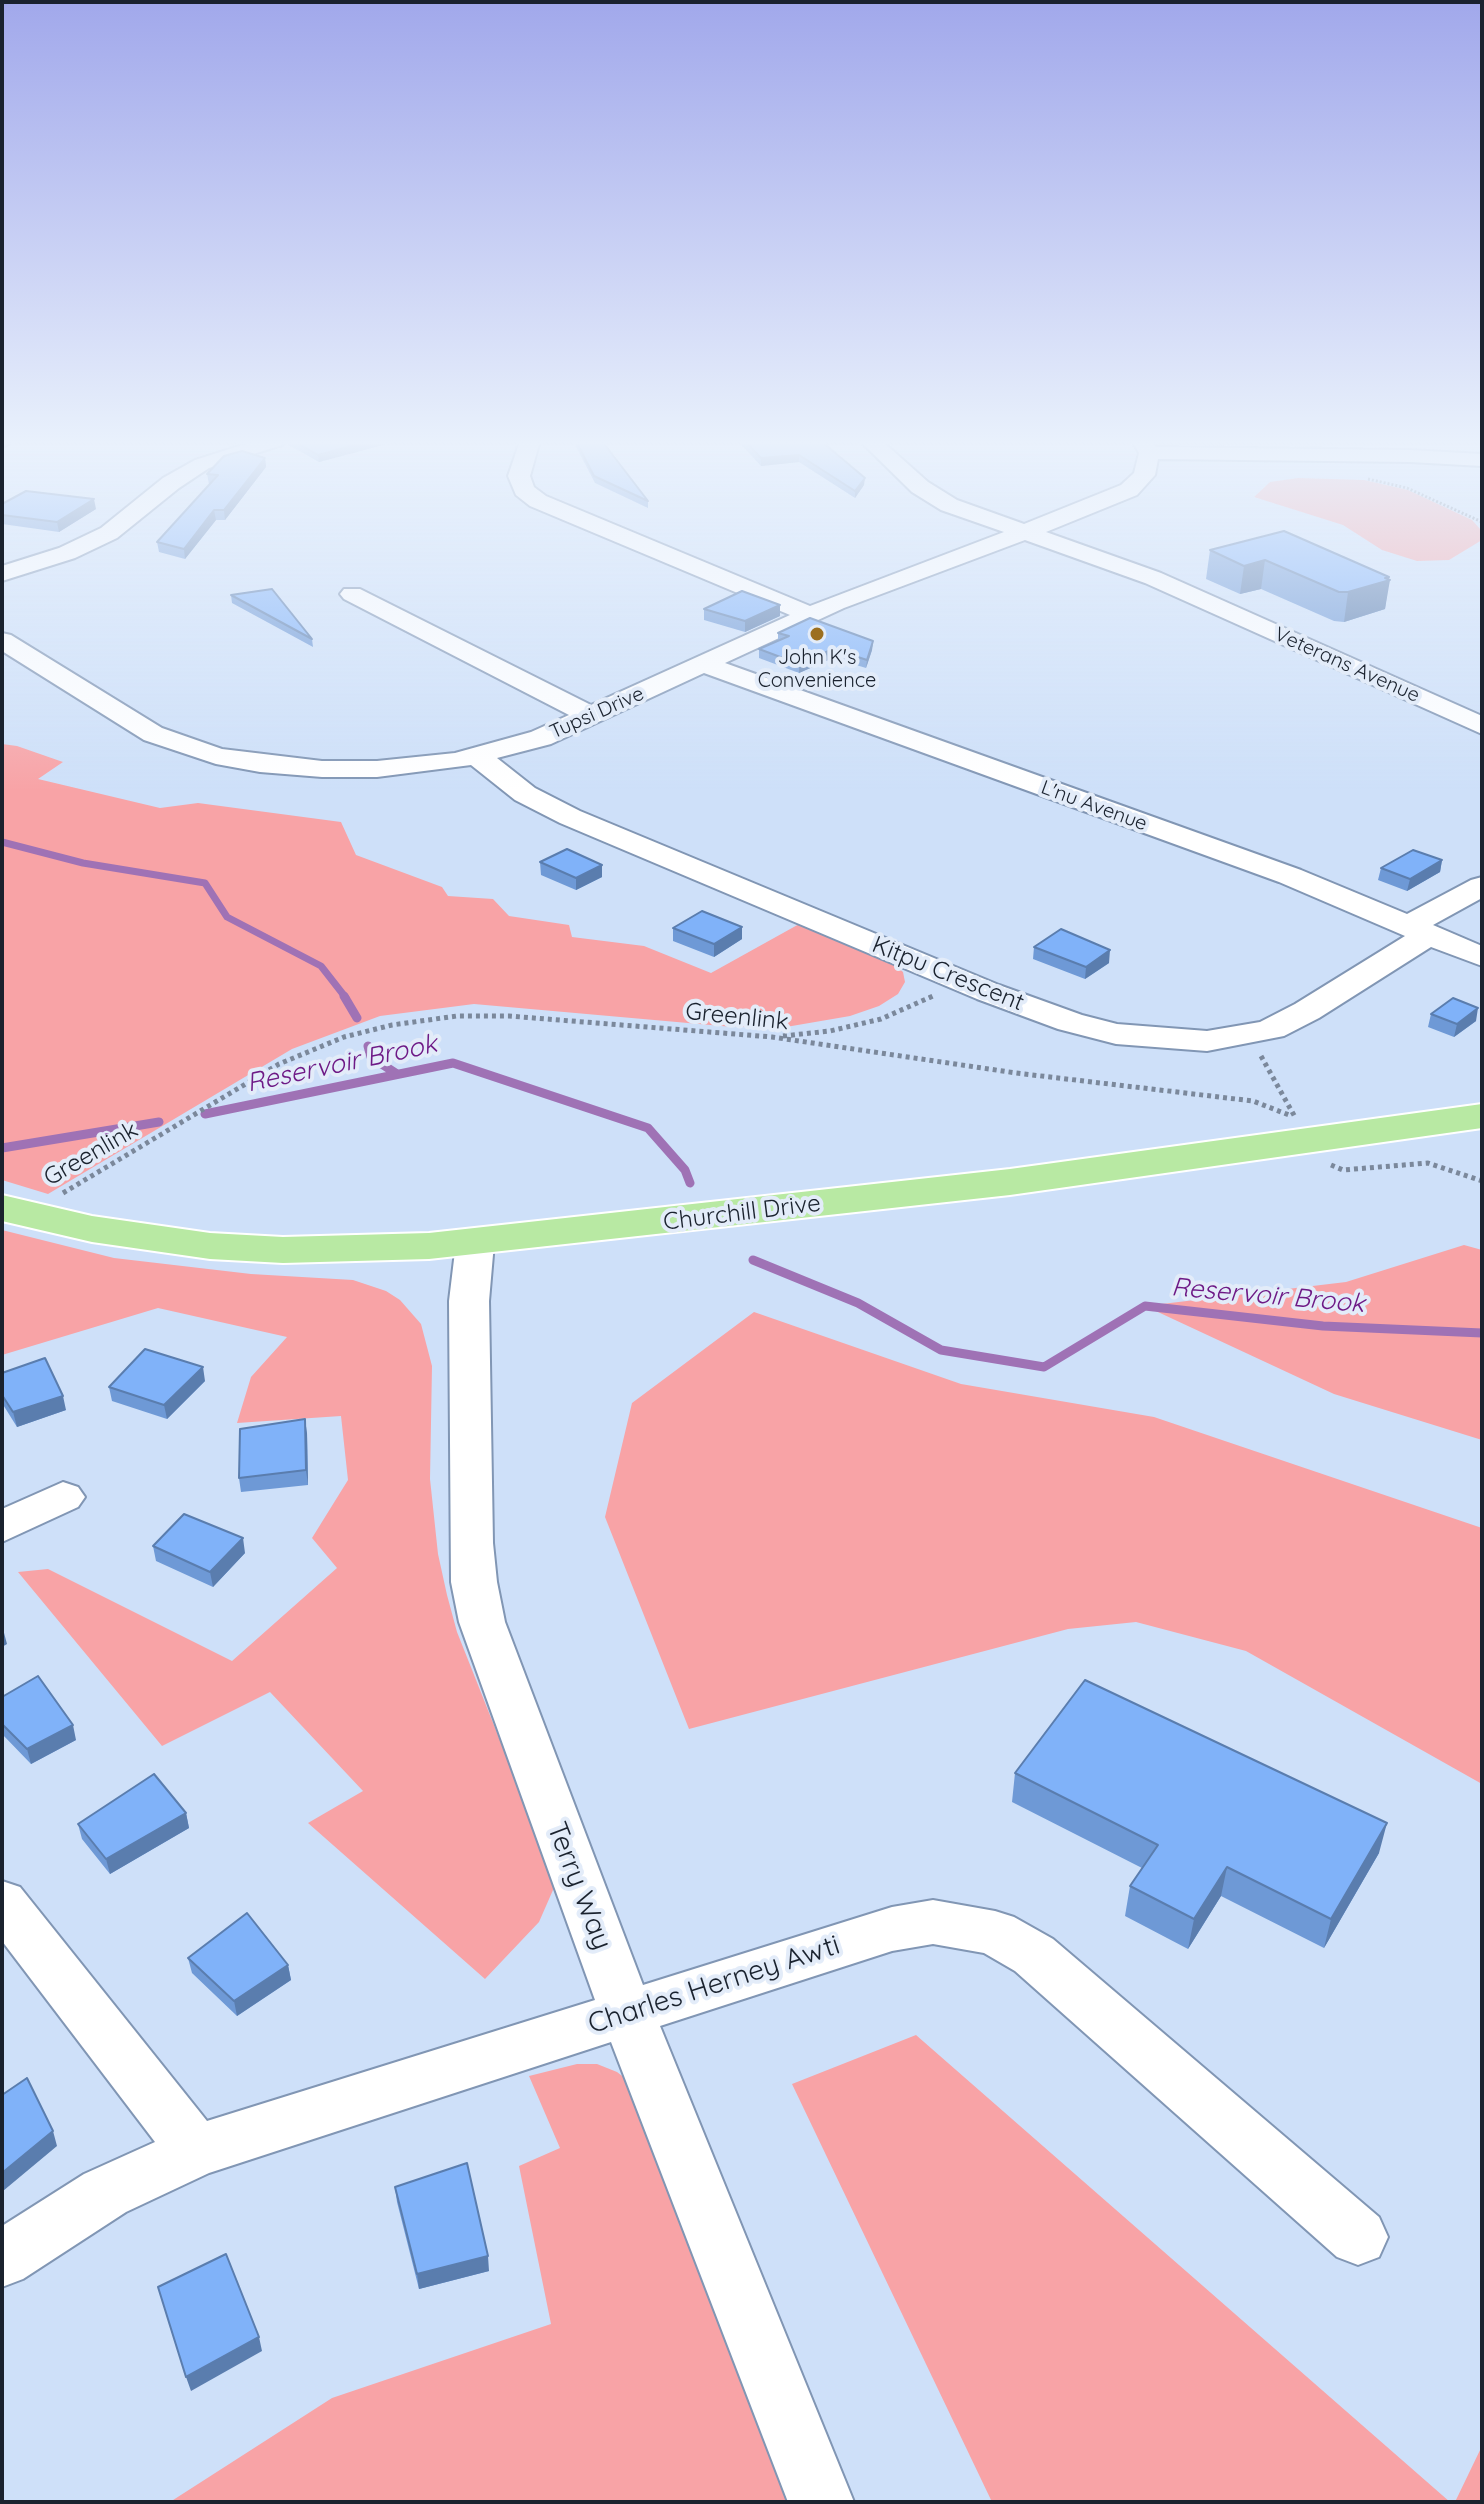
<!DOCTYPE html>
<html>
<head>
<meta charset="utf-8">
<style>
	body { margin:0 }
	#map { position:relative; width:1484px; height:2504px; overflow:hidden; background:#cee0f9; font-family:Quicksand,sans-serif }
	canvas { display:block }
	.frame { position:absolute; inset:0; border:4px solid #1a222e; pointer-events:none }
</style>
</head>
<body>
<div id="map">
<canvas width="1484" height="2504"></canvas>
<div class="frame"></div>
</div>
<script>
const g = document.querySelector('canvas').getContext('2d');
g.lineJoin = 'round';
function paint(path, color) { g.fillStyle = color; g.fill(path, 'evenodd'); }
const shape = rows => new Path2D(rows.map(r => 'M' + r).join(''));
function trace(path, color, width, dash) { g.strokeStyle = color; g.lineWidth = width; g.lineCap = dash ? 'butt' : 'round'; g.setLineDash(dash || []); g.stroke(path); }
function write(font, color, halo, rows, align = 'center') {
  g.font = font + ' Quicksand,sans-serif'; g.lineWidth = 8; g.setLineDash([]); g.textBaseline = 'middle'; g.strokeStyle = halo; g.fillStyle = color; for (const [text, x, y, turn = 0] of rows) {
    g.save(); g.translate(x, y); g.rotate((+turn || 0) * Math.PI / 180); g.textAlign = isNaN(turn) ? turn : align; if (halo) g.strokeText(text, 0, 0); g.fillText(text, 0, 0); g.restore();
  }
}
const green = shape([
	[1298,478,1364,480,1408,490,1472,520,1481,530,1482,540,1449,560,1417,561,1382,550,1343,525,1254,497,1270,482],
	[2,744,17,746,63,762,38,779,160,808,198,803,341,822,356,855,442,887,448,896,493,899,509,916,569,925,572,937,644,946,711,973,801,923,892,963,903,972,905,982,898,994,879,1006,850,1016,786,1027,733,1027,474,1004,380,1016,292,1049,48,1194,2,1180],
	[2,1230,114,1258,251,1274,353,1280,386,1291,400,1300,421,1324,432,1366,430,1479,438,1554,447,1595,457,1632,553,1874,553,1890,539,1922,485,1979,308,1823,363,1791,270,1692,162,1746,18,1572,48,1569,232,1661,337,1568,312,1538,348,1480,341,1416,237,1423,251,1377,287,1337,158,1308,2,1355],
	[1464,1245,1482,1250,1482,1440,1334,1394,1145,1306,1346,1282],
	[754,1312,961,1384,1154,1417,1482,1528,1482,1784,1246,1651,1136,1622,1068,1629,689,1729,605,1517,632,1403],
	[916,2035,1450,2502,992,2502,792,2084],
	[577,2064,597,2064,617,2072,630,2082,649,2119,787,2502,170,2502,332,2398,551,2324,519,2166,560,2148,529,2076],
	[1482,2446,1482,2502,1455,2502]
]);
const streamFar1 = shape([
	[2,842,83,863,205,883,227,917,321,966,346,998]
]);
const stream = shape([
	[344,996,357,1018],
	[368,1046,371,1057,397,1074],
	[205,1114,453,1063,648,1128,685,1170,690,1183],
	[2,1148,159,1122],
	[753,1260,858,1303,941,1350,1044,1367,1145,1306,1323,1326,1482,1333]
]);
const pathFar2 = shape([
	[1368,479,1407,488,1482,522]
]);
const pathFar1 = shape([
	[929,998,934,996]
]);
const path = shape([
	[783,1036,830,1031,881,1019,933,996],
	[1261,1056,1295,1117],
	[1331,1165,1343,1170,1428,1163,1482,1181],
	[63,1193,279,1064,344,1037,392,1025,457,1016,509,1016,772,1037,1016,1073,1253,1101,1289,1115]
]);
const minor = shape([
	[255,441,285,441,282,445,209,468,179,488,117,538,75,558,2,581,2,566,59,548,101,528,163,478,195,460,255,441],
	[520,441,540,441,530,476,534,487,546,496,810,606,1004,532,941,510,912,492,860,441,882,441,928,482,957,500,1024,524,1121,485,1134,473,1139,453,1132,441,1152,441,1156,447,1410,450,1482,454,1482,466,1410,462,1158,459,1155,475,1137,495,1046,532,1161,573,1482,716,1482,734,1145,583,1025,540,844,608,725,663,1301,870,1407,914,1471,880,1482,877,1482,898,1433,925,1482,946,1482,966,1431,947,1319,1018,1284,1036,1207,1051,1116,1044,1058,1029,977,999,560,823,515,800,471,765,377,777,322,777,260,772,216,764,144,740,2,651,2,633,11,635,162,728,222,749,322,761,377,761,455,753,531,732,569,715,344,599,340,594,344,589,360,589,591,705,790,615,530,506,516,495,508,476,520,441],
	[704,673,1279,882,1405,936,1295,1004,1260,1022,1207,1031,1117,1024,1082,1015,999,985,580,811,535,788,497,758,551,744,704,673],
	[475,1232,488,1235,494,1243,489,1301,493,1543,497,1582,505,1622,643,1985,892,1907,933,1900,995,1911,1014,1917,1053,1939,1379,2217,1388,2237,1379,2257,1358,2265,1337,2257,1015,1971,984,1953,933,1944,892,1951,660,2026,854,2502,788,2502,611,2042,209,2173,126,2212,23,2279,2,2287,2,2226,84,2174,155,2142,2,1941,2,1881,20,1887,207,2121,595,2000,459,1622,451,1582,449,1301,456,1243,462,1235,475,1232],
	[63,1482,78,1487,85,1497,78,1507,2,1542,2,1509,63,1482]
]);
const major = shape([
	[1482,1104,1482,1128,1010,1195,429,1259,283,1263,210,1259,92,1242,2,1221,2,1195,92,1216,210,1233,283,1237,429,1233,1010,1169,1482,1104]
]);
const wall = shape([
	[286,441,398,441,319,462,287,444],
	[573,441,602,441,648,501,648,508,595,483],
	[738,441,821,441,864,485,855,498,799,462,761,466],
	[265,458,266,467,225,520,216,520,185,559,159,552,157,542,210,484,209,484,207,474],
	[2,504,96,509,59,532,2,524],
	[1210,550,1389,579,1385,609,1344,622,1334,621,1261,589,1240,594,1206,579],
	[231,595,312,639,313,647,232,603],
	[780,605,780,616,745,632,704,620,704,609],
	[778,633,873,641,872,650,866,668,833,658,799,673,759,658,759,649,778,641],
	[1442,860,1440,872,1407,891,1378,880,1381,868],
	[540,862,602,877,576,890,541,875],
	[673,928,742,939,714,957,673,941],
	[1034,947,1109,963,1085,979,1033,959],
	[1431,1014,1476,1021,1454,1037,1428,1027],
	[2,1373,66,1410,17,1427,2,1403],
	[205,1381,167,1419,112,1401,109,1387],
	[307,1433,308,1485,241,1492,239,1478],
	[153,1546,245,1553,213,1587,156,1561],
	[2,1697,76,1740,31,1764,2,1734],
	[1015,1773,1379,1853,1324,1948,1221,1896,1188,1949,1125,1916,1130,1886,1142,1868,1012,1802],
	[186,1813,189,1828,110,1874,82,1839,78,1824],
	[188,1958,288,1965,291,1980,237,2016,192,1973],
	[395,2187,489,2271,419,2289,397,2202]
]);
const shadedWall = shape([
	[2,441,18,441,2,450],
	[370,441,398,441,319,462,318,455],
	[799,455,799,462,761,466,761,458],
	[265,458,266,467,225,520,224,510],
	[865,478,864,485,855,498,855,491],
	[94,499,96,509,59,532,57,522],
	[214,510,216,520,185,559,184,549],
	[1265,560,1261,589,1240,594,1244,566],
	[1389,577,1388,580,1390,580,1385,609,1344,622,1348,592],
	[780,605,780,616,745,632,745,621],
	[873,641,872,650,866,668,867,660],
	[833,649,833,658,799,673,799,664],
	[1442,860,1440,872,1407,891,1410,879],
	[602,865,602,877,576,890,576,878],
	[742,927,742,939,714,957,714,944],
	[1110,950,1109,963,1085,979,1086,967],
	[1478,1008,1476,1021,1454,1037,1457,1024],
	[203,1367,205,1381,167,1419,164,1405],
	[63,1396,66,1410,17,1427,13,1412],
	[305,1419,307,1433,308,1485,306,1470],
	[243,1538,245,1553,213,1587,210,1572],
	[3,1629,7,1644,2,1647,2,1630],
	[73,1725,76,1740,31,1764,27,1749],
	[186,1813,189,1828,110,1874,106,1859],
	[1387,1823,1379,1853,1324,1948,1331,1919],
	[1227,1867,1221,1896,1188,1949,1194,1919],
	[288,1965,291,1980,237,2016,234,2001],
	[53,2131,57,2146,3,2191,2,2187,2,2173],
	[488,2256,489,2271,419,2289,417,2274],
	[259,2337,262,2351,191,2391,186,2377]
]);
const building = shape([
	[294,441,370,441,318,455,294,441],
	[576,441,602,441,648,501,594,476,576,441],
	[745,441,821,441,865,478,855,491,799,455,761,458,745,441],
	[242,451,265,458,224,510,214,510,184,549,157,542,218,475,207,474,224,456,242,451],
	[26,491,94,499,57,522,2,515,2,504,26,491],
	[1284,531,1389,577,1385,578,1390,580,1348,592,1339,592,1265,560,1244,566,1210,550,1284,531],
	[272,589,312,639,231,595,272,589],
	[742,591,780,605,745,621,704,609,742,591],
	[810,618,873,641,867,660,833,649,799,664,759,649,789,636,778,633,810,618],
	[567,849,602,865,576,878,540,862,567,849],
	[1413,850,1442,860,1410,879,1381,868,1413,850],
	[702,911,742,927,714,944,673,928,702,911],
	[1061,929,1110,950,1086,967,1034,947,1061,929],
	[1453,998,1478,1008,1457,1024,1431,1014,1453,998],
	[145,1349,203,1367,164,1405,109,1387,145,1349],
	[45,1358,63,1396,13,1412,2,1395,2,1373,45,1358],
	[305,1419,306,1470,239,1478,240,1429,305,1419],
	[184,1514,243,1538,210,1572,153,1546,184,1514],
	[38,1676,73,1725,27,1749,2,1724,2,1697,38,1676],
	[1085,1680,1387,1823,1331,1919,1227,1867,1194,1919,1130,1886,1158,1845,1015,1773,1085,1680],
	[154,1774,186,1813,106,1859,78,1824,154,1774],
	[247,1913,288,1965,234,2001,188,1958,247,1913],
	[27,2078,53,2131,2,2173,2,2095,27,2078],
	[467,2163,488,2256,417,2274,395,2187,467,2163],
	[226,2254,259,2337,186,2377,158,2287,226,2254]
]);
const markers = [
	[817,634,8,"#9c6f1f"]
];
const farPoinames = [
	["John K's",817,658],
	["Convenience",817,681]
];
const farStreetnames = [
	["Veterans Avenue",1347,665,24],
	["Tupsi Drive",597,713,-24],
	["L'nu Avenue",1094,806,20]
];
const streetNames = [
	["Kitpu Crescent",948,974,22],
	["Greenlink",737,1017,6],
	["Greenlink",91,1154,-30],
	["Churchill Drive",742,1213,-7]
];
const waterNames = [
	["Reservoir Brook",342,1064,-12],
	["Reservoir Brook",1268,1296,5]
];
const nearStreetnames = [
	["Terry Way",579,1886,69],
	["Charles Herney Awti",714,1985,-18]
];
paint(green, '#f8a3a6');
trace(streamFar1, '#9f72b5', 7);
trace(stream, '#9f72b5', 9);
trace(minor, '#8196b4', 4);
trace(major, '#fff', 4);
trace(pathFar2, '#7b889b', 3, [2, 2]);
trace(pathFar1, '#7b889b', 4, [3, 3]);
trace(path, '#7b889b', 5, [4, 4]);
paint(minor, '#fff');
paint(major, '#b8e9a3');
paint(wall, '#6e99d6');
paint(shadedWall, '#5a7dae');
paint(building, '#80b2f9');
trace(building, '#5a7dae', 2);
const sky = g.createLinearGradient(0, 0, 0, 791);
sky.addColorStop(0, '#a1a8eb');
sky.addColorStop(0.56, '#e9f1fc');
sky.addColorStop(1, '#e9f1fc00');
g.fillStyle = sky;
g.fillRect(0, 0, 1484, 791);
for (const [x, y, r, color] of markers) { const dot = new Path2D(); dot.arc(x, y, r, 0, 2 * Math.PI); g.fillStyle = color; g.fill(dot); trace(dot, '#e3ecf9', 3); }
write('20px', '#1a222e', '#e3ecf9', farPoinames);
write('20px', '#1a222e', '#e3ecf9', farStreetnames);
write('24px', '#1a222e', '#e3ecf9', streetNames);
write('italic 26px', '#6e1a86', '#e3ecf9', waterNames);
write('28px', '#1a222e', '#e3ecf9', nearStreetnames);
</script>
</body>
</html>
